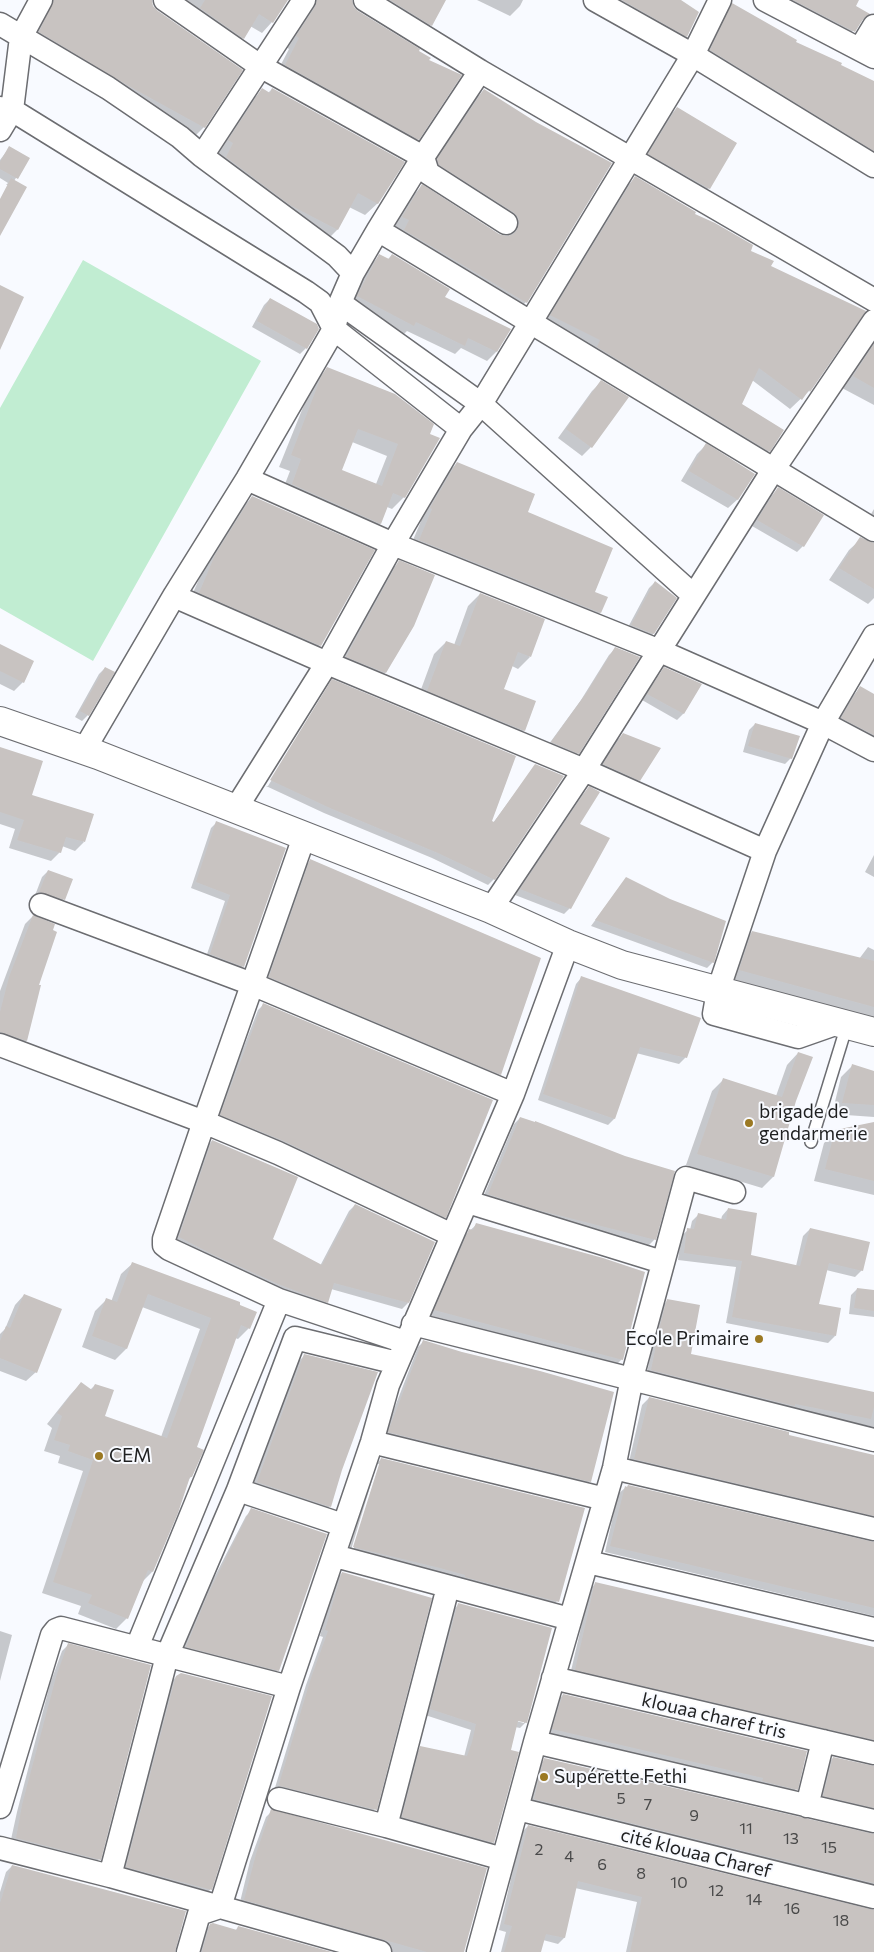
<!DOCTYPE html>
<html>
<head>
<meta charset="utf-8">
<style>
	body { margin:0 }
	canvas { display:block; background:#f8faff }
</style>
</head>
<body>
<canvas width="874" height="1952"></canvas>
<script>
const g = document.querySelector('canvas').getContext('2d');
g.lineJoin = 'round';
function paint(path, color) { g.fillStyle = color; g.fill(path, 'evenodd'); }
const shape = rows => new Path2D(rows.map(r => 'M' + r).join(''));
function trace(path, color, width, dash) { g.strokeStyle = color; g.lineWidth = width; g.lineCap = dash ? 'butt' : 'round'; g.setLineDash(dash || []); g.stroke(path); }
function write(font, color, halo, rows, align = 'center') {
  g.font = font + ' Commissioner,sans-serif'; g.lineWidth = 4; g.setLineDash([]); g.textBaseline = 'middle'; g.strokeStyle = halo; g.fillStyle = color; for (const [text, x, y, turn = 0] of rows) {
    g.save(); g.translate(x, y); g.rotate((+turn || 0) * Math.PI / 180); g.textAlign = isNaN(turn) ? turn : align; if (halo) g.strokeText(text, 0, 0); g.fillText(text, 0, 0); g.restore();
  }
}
const green = shape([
	[83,260,261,361,93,661,0,608,0,408]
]);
const shadow = shape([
	[42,0,151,0,152,6,204,127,193,138,29,43],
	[162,0,287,0,272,22,262,33,250,26,243,38,232,49],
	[301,0,351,0,352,6,418,139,407,149,275,76,289,49,286,47],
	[363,0,444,0,431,25,420,36],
	[477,0,523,0,520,6,510,16],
	[593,0,679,0,686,36,676,47],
	[763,0,858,0,855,6,868,14,843,42],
	[733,5,794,43,874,82,874,171,700,62,721,16],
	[272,89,378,203,365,215,349,207,337,230,325,242,215,170,222,156,217,153,250,102,262,90,268,93],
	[484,90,536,123,610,163,526,302,515,313,392,228,411,197,422,186,499,235,508,237,507,229,427,171,473,101],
	[677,108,736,143,709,188,700,198,640,163,668,117],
	[9,148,28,159,14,181,0,224,0,201,9,185,6,185,8,183,0,178,0,160],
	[635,178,749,251,770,267,864,311,809,391,790,409,752,380,740,405,769,451,758,461,541,326,625,188],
	[392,255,444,298,509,330,496,352,487,361,461,348,455,354,407,331,404,334,349,306,370,265,379,256,387,260],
	[270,299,306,348,300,354,252,327,264,305],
	[874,341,874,405,842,388],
	[327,369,395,395,404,497,392,509,387,507,380,524,368,536,280,497,290,471,279,467,310,390,315,381],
	[352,442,387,456,376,484,341,471],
	[601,382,591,447,582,456,558,438,592,391],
	[706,445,738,499,728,508,681,481,697,454],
	[457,463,526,513,594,593,600,613,588,625,408,552,421,521,419,520,445,475],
	[778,489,803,546,797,552,752,526,772,495],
	[252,497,320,645,309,657,188,604,204,568,241,509],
	[874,509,874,535,864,526],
	[861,539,874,544,874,598,868,604,829,580,849,550],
	[399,562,385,673,379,679,341,663,393,568],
	[655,582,675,598,653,634,647,640,626,631,649,588],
	[480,594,530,657,518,669,512,666,503,690,524,731,512,743,416,703,434,654,446,642,454,645,468,606],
	[0,646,23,682,14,691,0,684],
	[615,649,578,753,572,759,546,748,581,700,609,655],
	[105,668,88,715,82,721,75,717,99,674],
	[665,669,700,685,683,714,677,720,642,700,659,675],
	[333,681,490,827,536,765,494,879,488,885,432,858,324,813,266,786,268,786,330,686,328,686],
	[859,689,874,695,874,745,836,724,853,696],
	[755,724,791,758,785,764,743,752,749,730],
	[623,734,639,780,633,786,598,770,617,740],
	[0,749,30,795,84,842,75,851,62,846,60,852,51,861,9,848,15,829,0,824],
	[589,788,579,824,570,908,564,914,515,895,583,794],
	[217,822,243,966,237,972,205,960,225,901,191,888,211,828],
	[874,855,874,877,865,872],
	[310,861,500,1074,494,1080,264,983,304,867],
	[48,871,64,899,58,905,34,898,42,877],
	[621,885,713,962,707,968,591,926],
	[33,916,37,986,26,1041,18,1048,0,1042,0,991,25,924],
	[752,932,859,959,868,947,874,950,874,1019,731,979,743,941],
	[581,978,699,1019,685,1058,679,1064,636,1053,614,1119,608,1125,538,1100,576,984],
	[264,1004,445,1217,439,1223,215,1121,258,1010],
	[798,1053,773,1177,762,1188,686,1165,712,1091,724,1079,776,1096,787,1065],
	[852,1066,874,1073,874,1117,832,1114,841,1077],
	[520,1118,624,1158,673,1172,654,1240,648,1246,528,1214,482,1200,514,1124],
	[874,1123,874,1195,814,1181,824,1143,836,1132],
	[212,1141,272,1239,320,1266,349,1211,355,1205,408,1303,402,1309,331,1289,327,1302,321,1308,173,1243,206,1147],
	[728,1209,750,1256,796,1266,803,1236,810,1229,862,1270,855,1277,826,1270,818,1305,835,1336,828,1343,726,1323,736,1267,678,1260,681,1236,688,1230,690,1230,692,1221,699,1214,721,1220,722,1216],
	[476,1225,622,1359,616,1365,429,1316,464,1236],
	[133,1263,249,1328,238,1339,235,1338,195,1448,191,1477,187,1481,152,1572,141,1583,127,1618,116,1629,78,1614,81,1606,42,1593,83,1471,58,1463,60,1456,44,1451,52,1428,47,1424,70,1395,81,1383,90,1390,95,1385,103,1417,161,1437,200,1329,142,1307,126,1349,115,1360,82,1347,95,1311,106,1300,111,1302,121,1274],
	[857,1289,874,1292,874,1317,849,1314,851,1295],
	[24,1295,36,1372,26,1381,0,1371,0,1334,5,1329,15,1305],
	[667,1301,690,1355,874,1393,874,1427,646,1377,661,1307],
	[423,1342,590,1481,584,1487,383,1438,418,1347],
	[305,1355,341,1469,330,1506,324,1512,252,1488,299,1361],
	[649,1398,787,1436,874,1456,874,1524,628,1466,642,1405],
	[381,1459,557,1601,551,1607,348,1553,375,1465],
	[377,1464,380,1464,352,1554,350,1553],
	[625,1488,874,1543,874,1616,605,1552,618,1494],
	[252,1510,278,1670,272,1676,181,1653,202,1601,246,1516],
	[342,1573,375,1809,369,1815,274,1791,306,1685,323,1637,320,1636,336,1579],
	[596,1583,874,1648,874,1748,570,1675,590,1589],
	[459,1604,526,1722,520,1728,515,1727,493,1842,487,1848,397,1823,415,1754,421,1748,464,1757,466,1749,471,1730,425,1715,453,1610],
	[512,1720,524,1721,524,1723],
	[0,1631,12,1635,0,1681],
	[68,1645,99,1859,94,1865,10,1844,17,1812,50,1684,62,1651],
	[176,1677,271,1697,210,1890,204,1896,121,1873,170,1683],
	[563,1695,796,1789,790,1795,547,1734,557,1701],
	[833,1758,874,1767,874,1816,818,1801,827,1764],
	[545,1759,874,1835,874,1892,529,1805,539,1765],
	[272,1811,463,1952,385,1952,239,1906,250,1861,266,1817],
	[528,1826,874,1911,874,1952,626,1952,637,1902,575,1888,564,1938,558,1944,543,1940,540,1952,501,1952,506,1932,499,1930,522,1832],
	[12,1866,175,1952,0,1952,0,1892,6,1872],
	[210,1925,235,1931,238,1927,327,1952,198,1952,204,1932]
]);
const building = shape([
	[54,0,152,0,153,6,158,11,243,70,205,128,127,85,39,32],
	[205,0,288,0,273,23,259,14,244,39,200,8],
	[317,0,352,0,354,7,358,11,420,49,419,51,431,58,429,60,462,75,419,140,285,65,299,38,296,36,315,7],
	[390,0,446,0,432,26],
	[622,0,681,0,699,12,687,37],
	[793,0,859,0,856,6,870,14,863,19,855,32],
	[732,3,797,40,796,42,842,63,841,65,874,81,874,151,710,50],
	[262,88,270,93,272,88,405,162,378,204,358,193,338,230,290,205,226,157,233,143,228,140],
	[484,89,536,122,612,163,527,303,404,230,409,220,402,217,422,184,499,234,506,236,512,235,517,230,519,223,518,217,513,212,439,165,437,159],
	[677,107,737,143,710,189,648,154],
	[9,146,30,158,18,179,0,169,0,162],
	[635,176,696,212,695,214,715,223,753,245,751,251,774,261,771,266,866,311,810,392,809,390,802,400,759,368,742,404,784,430,770,452,597,347,600,340,550,315],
	[11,178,27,187,0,236,0,199],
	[379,254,389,259,392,254,450,289,445,297,511,329,497,352,468,338,465,346,416,322,414,326,357,296],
	[0,285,24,297,0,350],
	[270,298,317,324,319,329,307,349,257,321],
	[874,344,874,388,853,376],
	[327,367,395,394,434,424,430,434,440,438,405,498,393,493,381,524,292,484,301,459,291,455,321,377],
	[358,429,398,444,382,486,342,470],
	[601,380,629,397,592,448,566,429],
	[706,443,755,474,738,500,689,471],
	[457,462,535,494,528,512,613,548,595,592,608,597,601,613,419,540,432,509,430,508],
	[778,487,824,515,804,547,757,520],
	[252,496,375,550,321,646,199,593,215,555],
	[860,537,874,543,874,589,839,568],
	[399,560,435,575,414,626,386,673,346,657],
	[655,581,677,598,654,634,631,625],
	[480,593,545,619,531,657,518,652,504,689,536,701,525,731,427,691,446,641,460,646],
	[0,644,34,661,24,683,0,671],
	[615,647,640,657,579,754,551,742,587,692],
	[105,667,115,672,89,716,80,711],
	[664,667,702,684,684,714,647,694],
	[332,679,516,756,492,821,494,822,535,764,564,776,495,880,438,853,330,808,270,780],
	[860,686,874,694,874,735,841,718],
	[755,723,800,736,792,759,748,746],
	[623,733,661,748,640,781,603,764],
	[0,747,43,761,32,795,94,814,85,842,66,837,61,853,17,840,24,820,0,812],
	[589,786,600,792,580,824,610,838,571,909,520,889],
	[216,821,286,848,244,967,210,954,230,895,196,882],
	[310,859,541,958,501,1075,269,977],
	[48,870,73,879,65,900,39,892],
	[626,877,670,899,726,921,714,963,595,920],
	[33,915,55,924,53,930,57,932,39,985,41,985,27,1041,0,1032,0,1012,9,977],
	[752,931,874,961,874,1007,739,970],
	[581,976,701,1018,687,1058,640,1047,615,1119,543,1094],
	[263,1003,493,1100,446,1218,284,1141,220,1115],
	[798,1052,813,1057,796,1101,774,1177,697,1154,723,1078,782,1097],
	[852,1064,874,1071,874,1105,842,1103],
	[520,1117,535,1122,535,1121,625,1156,675,1171,656,1240,534,1209,488,1194],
	[874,1122,874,1181,825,1169,835,1130],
	[212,1140,298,1177,273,1239,322,1265,355,1204,435,1242,409,1303,334,1283,328,1303,278,1284,212,1254,179,1237],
	[728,1208,757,1213,751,1255,800,1266,810,1228,870,1242,863,1271,829,1263,819,1304,841,1308,836,1336,732,1317,742,1261,684,1253,687,1228,694,1229,698,1213,726,1220],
	[476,1223,603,1258,645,1272,623,1360,434,1310,469,1229,473,1230],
	[132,1262,240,1302,240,1305,257,1312,250,1329,241,1325,197,1447,204,1450,192,1477,190,1477,178,1513,153,1572,148,1570,128,1619,88,1603,92,1595,53,1582,93,1460,68,1451,70,1445,54,1440,62,1416,57,1413,81,1382,92,1390,95,1384,114,1390,105,1416,167,1438,211,1318,148,1294,127,1349,92,1336,106,1298,117,1302],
	[857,1288,874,1290,874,1311,854,1308],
	[24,1294,62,1309,37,1373,0,1358,0,1341,6,1326,10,1328],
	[667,1299,700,1305,691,1354,874,1392,874,1407,871,1419,795,1404,795,1406,651,1370,660,1326],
	[423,1340,462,1352,540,1371,614,1392,591,1482,388,1432],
	[304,1354,378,1372,342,1470,331,1507,257,1482],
	[649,1397,789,1432,789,1435,874,1455,874,1516,634,1459],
	[381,1458,585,1508,559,1602,465,1577,465,1575,440,1568,353,1547],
	[628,1485,874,1542,874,1608,610,1546,625,1486,627,1487],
	[251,1508,327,1534,279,1671,186,1647,208,1594],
	[342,1572,432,1598,377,1810,280,1786,279,1784,311,1678,328,1631,325,1630],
	[595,1582,874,1647,874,1740,575,1670],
	[458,1603,552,1628,527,1723,518,1721,511,1750,519,1752,494,1843,402,1817,420,1746,467,1756,472,1742,476,1724,430,1709],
	[68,1643,151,1665,101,1860,16,1838,22,1805,56,1677],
	[181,1673,272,1696,212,1890,126,1867,176,1676],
	[563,1694,807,1751,798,1790,762,1781,763,1778,552,1729],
	[833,1757,874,1766,874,1808,823,1796],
	[544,1758,874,1834,874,1883,534,1799],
	[271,1809,487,1868,464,1952,427,1952,244,1900,256,1854],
	[528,1825,874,1910,874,1952,630,1952,642,1897,578,1881,565,1938,546,1934,541,1952,504,1952,512,1926,504,1924],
	[12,1865,186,1911,175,1952,0,1952,0,1903],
	[213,1923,237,1930,238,1926,332,1952,202,1952,210,1924]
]);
const service = shape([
	[811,1142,847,1025]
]);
const minor = shape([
	[165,0,260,66,423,157,428,173,506,223],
	[365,0,480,71,874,300],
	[595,0,693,55,874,166],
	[765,0,874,57],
	[0,24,108,88,180,137,202,156,337,256,353,273],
	[860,49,874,26],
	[0,108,12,110,306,292,320,302,334,329,461,429],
	[0,130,12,110,21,37,41,0],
	[202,156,304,0],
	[378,230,874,530],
	[340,303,481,404,693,595],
	[247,479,393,544,660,651,823,723,874,750],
	[174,596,327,663,584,770,765,851],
	[84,750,174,596,247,479,334,329,340,303,353,273,378,230,423,157,480,71],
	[235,810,327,663,393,544,461,429,481,404,693,55,720,0],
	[304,837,204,1122,164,1239,164,1245,169,1249,279,1300,405,1342],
	[41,905,252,984,513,1094],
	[491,909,584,770,773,470,874,321],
	[838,1023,798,1037,714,1014,718,991,765,851,823,723,874,636],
	[0,1045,204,1122,278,1153,452,1235],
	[468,1202,662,1262],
	[413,1324,874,1440],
	[372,1442,605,1499],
	[614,1468,874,1529],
	[238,1490,343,1525],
	[335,1556,570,1619],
	[588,1562,874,1629],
	[137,1647,279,1300],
	[553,1678,874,1753],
	[535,1742,874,1821],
	[279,1799,386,1826,503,1859],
	[807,1806,823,1741],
	[0,1807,52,1635,56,1630,61,1628,289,1687],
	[518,1809,874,1897],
	[386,1826,448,1587],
	[0,1848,110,1876,380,1952],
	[110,1876,167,1656,238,1490,295,1338,397,1363],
	[188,1952,199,1914,220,1907,289,1687,372,1442,388,1385,513,1094,568,944],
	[478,1952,535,1742,614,1468,632,1378,686,1178,734,1192]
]);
const secondary = shape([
	[0,721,98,755,491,909,568,944,622,965,874,1032]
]);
const markers = [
	[749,1123,5,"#9b7923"],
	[759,1339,5,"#9b7923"],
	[99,1456,5,"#9b7923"],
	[544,1777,5,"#9b7923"]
];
const numberNames = [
	["5",621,1799],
	["7",648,1805],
	["9",694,1816],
	["11",746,1829],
	["13",791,1839],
	["15",829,1848],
	["2",539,1850],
	["4",569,1857],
	["6",602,1865],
	["8",641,1874],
	["10",679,1883],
	["12",716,1891],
	["14",754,1900],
	["16",792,1909],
	["18",841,1921]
];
const poiNames = [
	["brigade de",759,1112],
	["gendarmerie",759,1134],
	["Ecole Primaire",749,1339,"right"],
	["CEM",109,1456],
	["Supérette Fethi",554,1777]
];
const streetNames = [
	["klouaa charef tris",714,1716,13],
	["cité klouaa Charef",696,1853,14]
];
paint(green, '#c1edd2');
paint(shadow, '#0003');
paint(building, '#c8c3c1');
trace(service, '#6c6d71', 14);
trace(minor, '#6c6d71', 25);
trace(secondary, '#6c6d71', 30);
trace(service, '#fff', 11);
trace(minor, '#fff', 22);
trace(secondary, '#fff', 28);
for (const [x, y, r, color] of markers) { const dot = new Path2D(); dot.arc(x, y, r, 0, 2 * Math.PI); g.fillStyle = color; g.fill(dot); trace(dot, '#f8faff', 2); }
write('16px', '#494949', null, numberNames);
write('19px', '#1f2021', '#f8faff', poiNames, 'left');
write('19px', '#1f2021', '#f8faff', streetNames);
</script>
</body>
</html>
